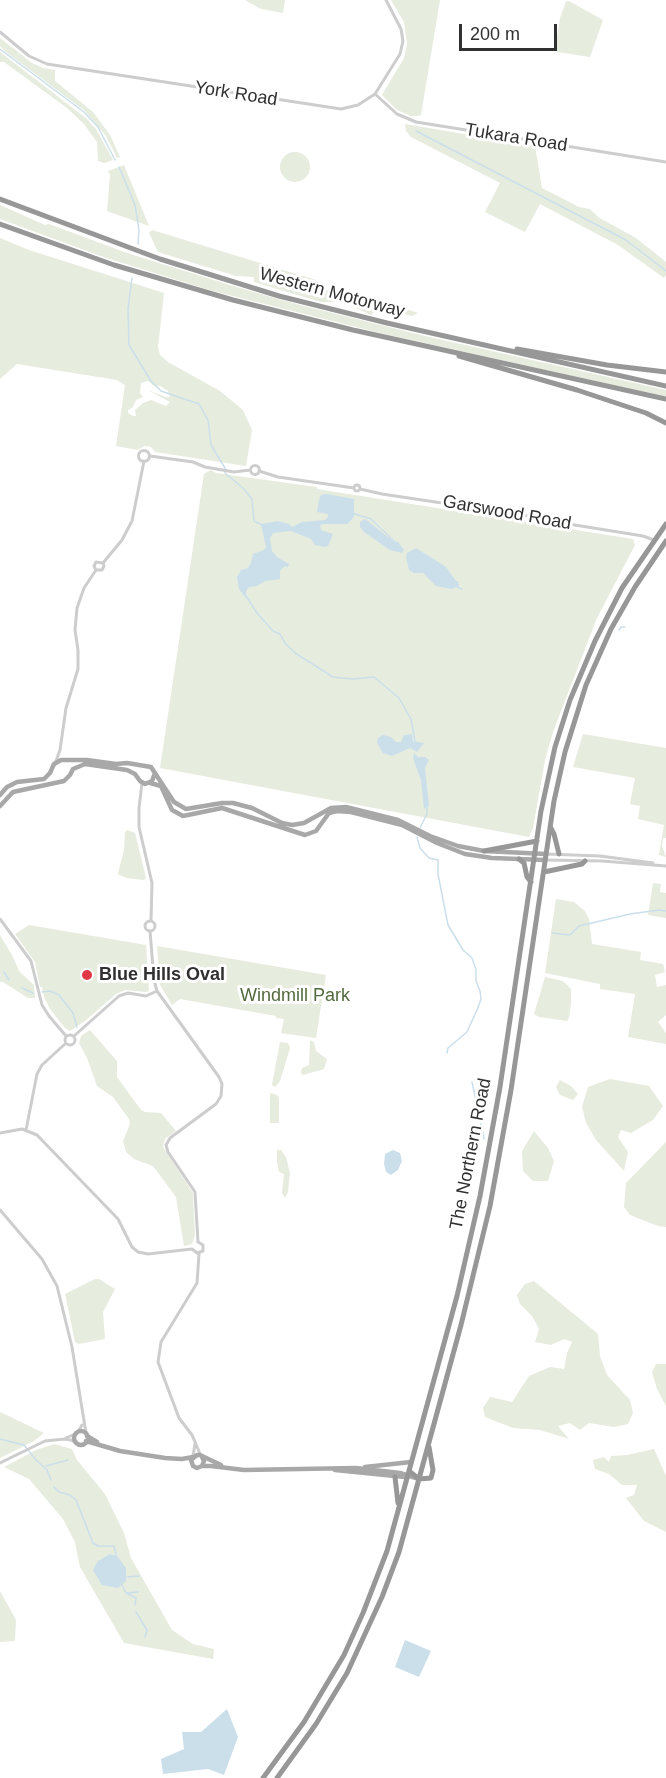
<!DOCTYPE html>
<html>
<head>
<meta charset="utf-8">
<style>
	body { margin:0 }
	#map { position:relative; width:666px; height:1778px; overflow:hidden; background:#fff; font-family:Arial,sans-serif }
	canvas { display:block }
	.scale { position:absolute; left:459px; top:24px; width:98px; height:27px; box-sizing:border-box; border:3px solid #303030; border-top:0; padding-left:8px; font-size:18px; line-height:21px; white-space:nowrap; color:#303030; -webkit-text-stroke:4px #fff; paint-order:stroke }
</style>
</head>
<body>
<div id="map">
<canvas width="666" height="1778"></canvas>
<div class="scale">200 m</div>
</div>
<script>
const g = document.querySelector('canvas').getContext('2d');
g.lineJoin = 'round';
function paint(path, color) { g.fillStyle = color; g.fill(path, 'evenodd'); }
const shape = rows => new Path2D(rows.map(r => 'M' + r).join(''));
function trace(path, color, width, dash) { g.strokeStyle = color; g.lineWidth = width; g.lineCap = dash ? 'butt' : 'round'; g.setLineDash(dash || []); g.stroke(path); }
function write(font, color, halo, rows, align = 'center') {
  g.font = font + ' Arial,sans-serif'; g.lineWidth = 6; g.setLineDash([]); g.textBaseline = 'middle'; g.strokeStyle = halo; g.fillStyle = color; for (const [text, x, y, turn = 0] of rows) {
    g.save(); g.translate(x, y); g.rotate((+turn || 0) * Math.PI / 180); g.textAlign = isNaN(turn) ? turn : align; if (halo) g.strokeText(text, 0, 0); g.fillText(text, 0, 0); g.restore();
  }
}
const green = shape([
	[245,0,285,0,283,13,261,9],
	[391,0,440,0,421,115,417,116,411,116,397,110,382,95,404,58,407,44,404,22],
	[566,1,569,1,603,20,590,57,557,52,555,49,560,18],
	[0,38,32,63,43,68,55,70,55,81,93,112,110,135,120,157,117,158,106,136,85,111,6,52,0,46],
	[0,52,87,119,96,129,113,160,104,163,98,161,97,142,84,124,67,108,4,62,0,62],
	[405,124,535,146,542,188,579,207,590,209,598,217,636,238,666,262,666,275,664,278,618,245,540,204,525,232,485,212,500,183,411,137,406,131],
	'280 167a15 15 0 1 1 30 0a15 15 0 1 1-30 0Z',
	[124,165,149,226,107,211,110,175,108,171],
	[0,205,45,225,49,224,127,253,233,286,296,304,425,336,666,390,666,397,376,332,213,291,106,258,0,219],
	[152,230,316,280,317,287,326,291,333,286,418,313,412,316,384,309,376,310,371,315,343,302,321,302,254,282,254,277,236,276,158,252,149,233],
	[0,238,29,250,164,293,158,347,160,355,168,362,220,391,243,410,252,430,246,466,155,452,151,447,144,446,138,450,116,446,125,385,117,380,17,364,0,379],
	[148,381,154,386,160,386,168,391,170,397,166,397,148,390,170,402,166,406,151,400,143,403,135,410,136,416,133,416,128,413,128,410,133,407,136,400,143,397,140,393,141,383],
	[211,470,216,473,309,486,317,487,317,489,633,539,635,545,597,618,553,732,545,760,533,828,529,837,160,768,204,474],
	[583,734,666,748,666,838,663,838,662,846,666,857,659,855,664,825,638,819,640,806,630,804,635,778,573,767],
	[127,830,135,833,146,878,144,880,127,878,119,875,118,873,124,850,125,832],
	[653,883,661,884,660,892,666,893,666,918,648,915],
	[556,899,574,902,585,911,589,919,592,944,641,952,640,960,663,964,665,972,655,975,657,987,666,985,666,1015,658,1022,666,1033,666,1044,628,1037,635,994,600,989,600,984,545,973],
	[29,925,146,945,149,991,146,992,125,990,116,994,85,1021,70,1031,65,1028,50,1009,44,997,42,987,40,987,35,962,15,934],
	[0,935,13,957,19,971,34,985,35,998,28,998,3,982,0,982],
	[157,946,326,975,316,1038,281,1033,284,1019,276,1018,276,1016,180,999,172,1005,160,985],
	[545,977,563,981,571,989,571,1004,569,1018,567,1021,539,1017,534,1014],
	[90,1030,117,1061,117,1077,141,1110,145,1112,161,1113,176,1131,165,1139,163,1147,193,1193,195,1235,192,1244,184,1246,176,1197,153,1166,134,1159,126,1152,123,1141,130,1124,129,1119,113,1097,97,1086,87,1058,79,1043,81,1036],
	[310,1040,314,1042,316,1051,327,1059,324,1069,303,1075,301,1073,302,1068,309,1065],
	[280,1042,288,1043,290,1048,280,1081,275,1087,272,1085],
	[610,1079,649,1086,663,1106,653,1120,631,1133,621,1130,618,1137,628,1152,624,1171,596,1140,586,1123,582,1107,588,1087],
	[560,1080,571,1086,578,1094,573,1100,560,1095,556,1087],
	[270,1093,277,1095,279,1098,279,1123,270,1123],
	[534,1131,548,1148,554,1161,548,1181,533,1181,523,1171,522,1151],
	[666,1142,666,1227,658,1226,630,1215,624,1207,626,1183],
	[277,1150,281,1150,286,1157,290,1173,288,1192,285,1198,282,1193,284,1174,279,1172,277,1162],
	[95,1279,99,1279,115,1289,103,1312,105,1339,78,1344,75,1342,65,1294],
	[534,1281,598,1334,600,1356,607,1375,630,1400,633,1413,628,1424,614,1427,589,1423,580,1430,570,1423,558,1426,569,1439,540,1430,513,1428,485,1417,483,1408,490,1397,512,1402,529,1376,550,1367,564,1369,567,1353,572,1342,564,1339,551,1345,535,1342,539,1329,532,1316,520,1304,517,1295,525,1284],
	[656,1364,666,1364,666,1406,657,1389,652,1372],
	[0,1412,44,1433,34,1441,0,1458],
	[54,1444,72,1449,77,1460,105,1494,124,1533,131,1558,172,1630,193,1644,214,1649,213,1659,124,1643,80,1567,75,1542,63,1519,29,1479,4,1467,36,1450],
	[654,1449,666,1476,666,1532,644,1521,626,1498,634,1495,637,1485,622,1485,609,1474,595,1469,593,1460,604,1457,609,1462,611,1456,627,1455],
	[0,1591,16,1620,15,1639,14,1641,0,1642]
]);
const water = shape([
	[326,494,354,499,354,517,347,524,324,524,320,525,321,530,333,534,328,546,325,547,315,545,311,539,291,531,273,533,270,538,272,551,277,557,289,564,288,567,285,566,280,571,280,579,265,581,257,586,249,587,246,591,246,598,239,589,237,577,241,570,248,568,251,563,253,554,264,550,266,547,261,524,278,521,289,524,292,527,302,522,325,520,328,517,328,514,317,512,319,500,321,495],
	[365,519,393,541,398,542,404,550,402,553,390,550,364,532,360,527,360,522],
	[416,548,446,567,456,581,458,581,459,586,452,589,436,586,423,573,414,573,409,570,406,557,407,553],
	[412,734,413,741,424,743,417,752,410,748,392,756,383,753,377,743,378,738,383,735,391,737,396,742,401,742,404,735],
	[414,753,418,757,425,757,429,760,425,768,429,806,424,809,421,780,413,758],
	[393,1150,400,1153,402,1161,398,1170,391,1175,386,1172,384,1164,385,1154],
	[110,1554,117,1556,126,1568,126,1581,118,1588,102,1585,93,1570,98,1561],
	[405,1640,431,1651,419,1677,395,1667],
	[227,1709,238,1737,224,1775,208,1769,163,1774,161,1759,184,1749,182,1732,201,1732]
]);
const stream = shape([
	[0,49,84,112,98,127,115,160],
	[416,131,626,240,666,271],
	[119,167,135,205,139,230,138,244],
	[132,278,128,308,129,345,151,381,161,391,199,404,208,420,211,445,225,468,225,473,244,489,252,499,254,521,262,525],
	[352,513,371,519,394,541],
	[457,587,462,589],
	[246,596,257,613,273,631,280,634,285,643,295,653,333,677,352,679,374,677,399,698,411,719,415,741],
	[619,630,621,627,625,627],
	[420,828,427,814,427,807],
	[417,837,420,848,429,858,438,860,438,874,448,925,463,950,472,958,476,970,476,981,480,991,481,999,477,1010,467,1032,448,1048,447,1053],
	[552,933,570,935,579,926,592,923,630,914,659,910,666,911],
	[4,972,9,980],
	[22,988,33,993],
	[42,992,50,991,59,995,73,1013,77,1027],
	[472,1082,484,1139],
	[0,1439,24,1445,36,1460,47,1470,51,1480],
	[46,1466,68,1460],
	[54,1487,59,1492,70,1495,76,1500,93,1543,98,1546,114,1546,116,1555],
	[127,1577,139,1576],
	[122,1585,126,1593,136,1598,135,1605],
	[127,1593,138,1592],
	[136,1612,147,1630,145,1637]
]);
const minor = shape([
	[0,32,29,56,47,64,341,109,358,105,375,94,400,54,403,41,401,29,386,0],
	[375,94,397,114,416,122,666,162],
	'138.5 456a5.5 5.5 0 1 1 11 0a5.5 5.5 0 1 1-11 0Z',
	[150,456,193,462,205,467,234,472,250,470],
	'250.5 470a4.5 4.5 0 1 1 9 0a4.5 4.5 0 1 1-9 0Z',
	[259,471,278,477,354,488],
	'354 488a3 3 0 1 1 6 0a3 3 0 1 1-6 0Z',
	[360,489,382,494,542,518,550,521,643,536,654,540],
	[103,563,122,540,132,521,144,461],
	[96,570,94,566,96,562,103,563],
	[96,570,102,570,104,566,103,563],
	[56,761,60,750,66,708,78,669,78,650,75,630,77,608,84,588,96,570],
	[142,783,139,808,139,827,152,883,151,921],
	[546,854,600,856,653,863],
	[545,860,602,861,666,866],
	[0,919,31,961,42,1005,49,1016,66,1036],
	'145 926a5 5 0 1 1 10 0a5 5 0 1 1-10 0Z',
	[150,931,154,980,157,991,219,1077,222,1084,221,1096,216,1104,170,1138,166,1145,168,1152,195,1192,198,1242],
	'65 1040a5 5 0 1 1 10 0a5 5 0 1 1-10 0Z',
	[74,1036,119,996,128,993,146,996,157,991],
	[26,1130,37,1074,42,1065,66,1043],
	[0,1133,22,1129,37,1135,118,1219,132,1247,138,1252,148,1254,192,1249],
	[0,1210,42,1259,57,1286,72,1347,86,1433],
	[192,1249,197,1253,203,1251,203,1245,198,1242],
	[199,1254,197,1283,161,1342,158,1362,179,1418,192,1435,201,1456],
	[78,1432,82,1425],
	[66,1438,75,1434],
	[193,1456,195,1444],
	[0,1463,45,1441,65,1439,75,1441]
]);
const major = shape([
	[73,769,85,764,127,770,135,774,140,781,145,784,152,781,155,773],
	[150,783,161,786,172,810,183,816,222,808,305,835,316,831,329,813,337,811,351,812,402,825,437,843,465,854,492,858,545,860],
	[0,795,7,787,17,782,44,779,50,773,54,764,61,760,87,760,116,764,127,763,151,767,174,802,186,809,222,803,233,803,252,808,282,823,292,825,304,823,331,808,346,807,398,820,430,836,458,846,484,851,546,854],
	[0,806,13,792,64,781,70,775,73,769],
	'74 1438a7 7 0 1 1 14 0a7 7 0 1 1-14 0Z',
	[87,1436,97,1442],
	[86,1441,120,1451,165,1458,182,1459,193,1457],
	[202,1457,204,1461,202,1466,197,1468,193,1466,191,1460,197,1455,200,1455,221,1465],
	[202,1466,211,1466,244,1470,356,1468,400,1473,419,1479],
	[365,1467,411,1462],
	[335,1470,405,1477]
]);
const highway = shape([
	[0,199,160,259,279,296,387,323,666,386],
	[0,224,114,265,233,300,353,330,666,399],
	[517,349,607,365,666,372],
	[459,356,577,390,646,413,666,423],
	[551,828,554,834,559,854],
	[484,851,537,841],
	[519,859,524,863,527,877,531,882],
	[544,872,582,864,585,861],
	[409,1471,419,1479,431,1478,433,1470,429,1447],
	[395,1477,398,1503],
	[263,1778,304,1722,344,1655,363,1613,387,1551,457,1296,480,1196,500,1087,541,811,555,747,570,700,595,641,622,588,666,524],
	[277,1778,316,1724,347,1673,382,1597,399,1552,461,1325,490,1206,511,1090,554,801,565,752,586,685,611,629,635,587,666,541]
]);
const markers = [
	[87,975,6,"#e03846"]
];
const streetNames = [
	["York Road",236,94,9],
	["Tukara Road",516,138,9],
	["Western Motorway",332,293,15],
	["Garswood Road",507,513,10],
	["The Northern Road",471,1154,-79]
];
const poiNames = [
	["Blue Hills Oval",99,975]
];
const parkNames = [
	["Windmill Park",295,996]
];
paint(green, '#e6ecde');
paint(water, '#cbdfeb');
trace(stream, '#cbdfeb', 1.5);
trace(minor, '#cdcdcd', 3);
trace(major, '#a8a8a8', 4.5);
trace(highway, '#979797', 5);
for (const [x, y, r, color] of markers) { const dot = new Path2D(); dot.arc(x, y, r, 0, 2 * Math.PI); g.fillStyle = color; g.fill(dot); trace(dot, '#fff', 2); }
write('18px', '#303030', '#fff', streetNames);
write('bold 18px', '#303030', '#fff', poiNames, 'left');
write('18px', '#536a3e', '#fff', parkNames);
</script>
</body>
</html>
